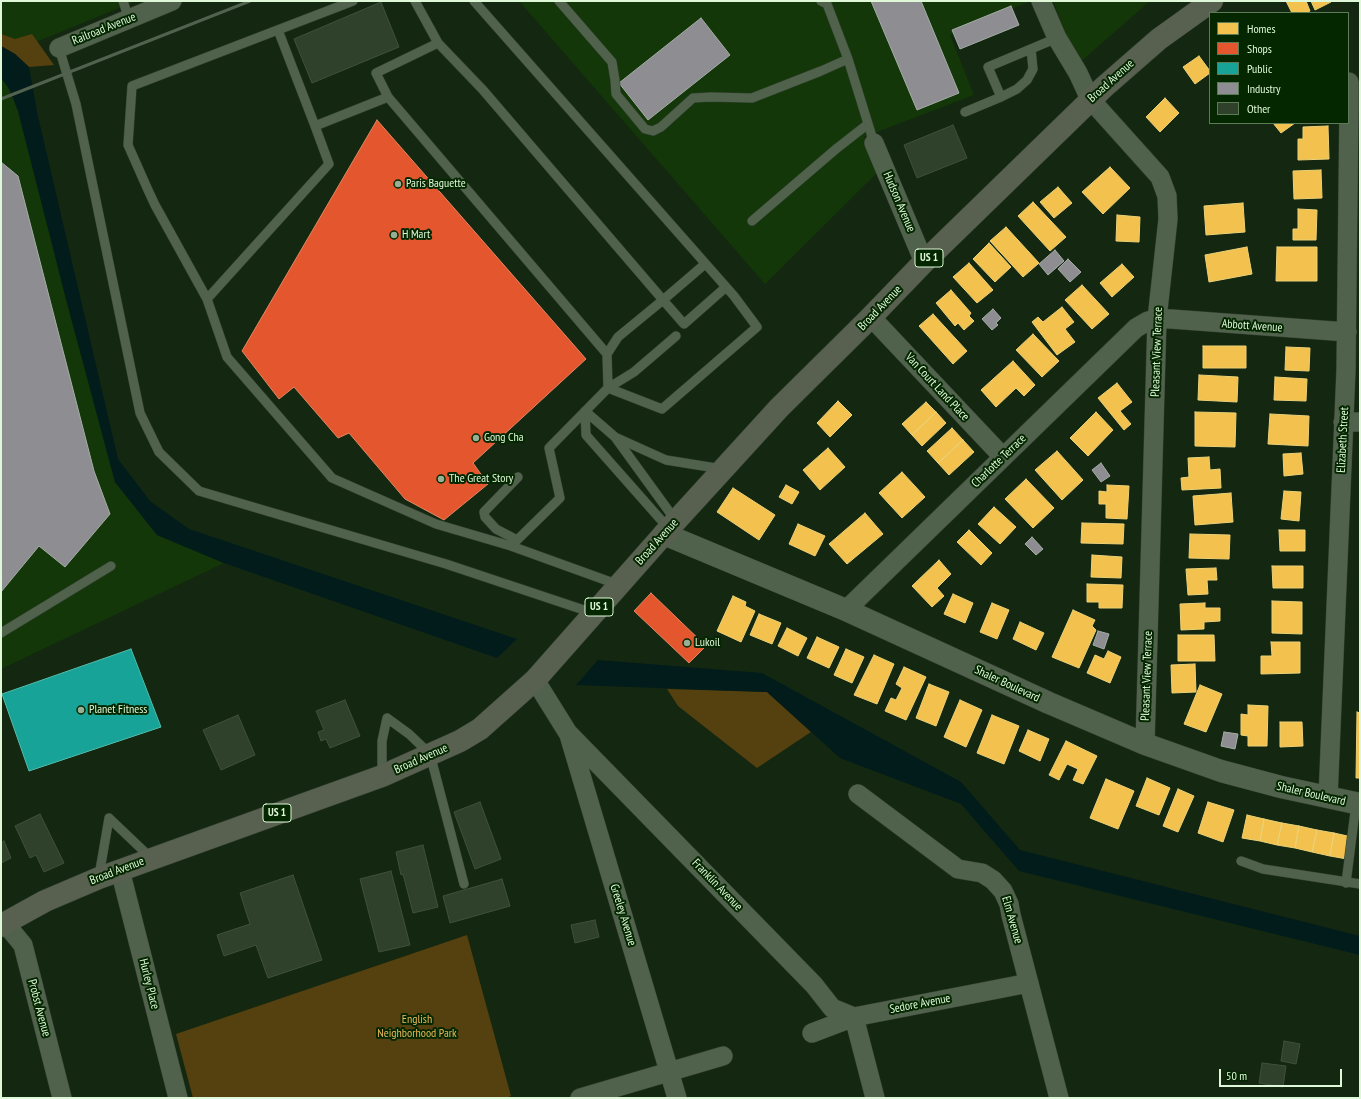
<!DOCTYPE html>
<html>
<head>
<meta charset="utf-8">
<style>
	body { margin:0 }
	#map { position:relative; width:1361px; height:1099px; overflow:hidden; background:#142710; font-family:"PT Sans Narrow",sans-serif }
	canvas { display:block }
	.frame { position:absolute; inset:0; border:2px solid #def8d8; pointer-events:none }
	.legend { position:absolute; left:1209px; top:12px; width:140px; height:112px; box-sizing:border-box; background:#042700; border:1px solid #5b7b56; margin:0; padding:5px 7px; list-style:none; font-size:12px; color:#def8d8 }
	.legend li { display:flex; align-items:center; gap:8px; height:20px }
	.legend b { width:20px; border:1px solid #5b7b56 }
	.scale { position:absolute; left:1219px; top:1069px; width:123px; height:18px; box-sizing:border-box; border:2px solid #def8d8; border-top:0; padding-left:5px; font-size:12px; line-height:14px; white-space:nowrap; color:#def8d8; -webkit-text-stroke:3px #042700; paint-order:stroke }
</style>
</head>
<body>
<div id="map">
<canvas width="1361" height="1099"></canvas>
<div class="frame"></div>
<ul class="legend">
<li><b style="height:11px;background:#f2c14e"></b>Homes</li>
<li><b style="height:11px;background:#e4572e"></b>Shops</li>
<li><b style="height:11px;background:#17a398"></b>Public</li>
<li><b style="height:11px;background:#8d8d92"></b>Industry</li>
<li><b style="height:11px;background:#2f412b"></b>Other</li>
</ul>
<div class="scale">50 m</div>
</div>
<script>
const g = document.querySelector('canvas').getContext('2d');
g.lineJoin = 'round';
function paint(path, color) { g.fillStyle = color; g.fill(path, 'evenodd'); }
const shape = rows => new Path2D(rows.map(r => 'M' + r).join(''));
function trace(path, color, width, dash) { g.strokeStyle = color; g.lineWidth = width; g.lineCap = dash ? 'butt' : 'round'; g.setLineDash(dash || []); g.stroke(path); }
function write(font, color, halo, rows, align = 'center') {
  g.font = font + ' "PT Sans Narrow",sans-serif'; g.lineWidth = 4; g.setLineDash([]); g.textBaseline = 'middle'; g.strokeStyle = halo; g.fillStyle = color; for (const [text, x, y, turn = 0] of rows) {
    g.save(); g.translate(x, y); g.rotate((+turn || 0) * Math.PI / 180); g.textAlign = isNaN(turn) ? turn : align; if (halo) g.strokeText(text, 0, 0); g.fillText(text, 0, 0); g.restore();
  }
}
const built = shape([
	[1,1,136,1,24,47,1,41],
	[519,1,1031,1,950,35,974,95,864,137,878,172,765,284],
	[1053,1,1150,1,1078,64],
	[1,72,18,110,66,299,115,482,157,535,224,563,1,669]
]);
const green = shape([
	[1,34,15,39,32,34,54,65,29,67,15,54,1,46],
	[667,689,767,692,811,732,757,768,678,706],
	[467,935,511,1096,506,1098,193,1098,176,1034]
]);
const water = shape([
	[1,46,15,54,29,67,37,112,118,459,150,501,189,529,517,639,497,658,224,563,157,535,115,482,66,299,18,111,10,90,1,78],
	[598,660,762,673,961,782,1020,850,1360,936,1360,955,1019,871,961,804,840,758,767,692,576,685]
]);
const homes = shape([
	[1286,1,1306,1,1310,11,1305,13,1292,13,1286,1],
	[1311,1,1331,1,1331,2,1315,10,1311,1],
	[1199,56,1210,71,1210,73,1195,84,1183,67,1199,56],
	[1165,98,1179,113,1160,132,1146,117,1165,98],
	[1273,123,1295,123,1281,133,1273,123],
	[1328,126,1329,159,1298,160,1298,139,1303,139,1303,127,1328,126],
	[1110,167,1130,188,1103,214,1082,192,1110,167],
	[1321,170,1322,198,1294,199,1293,171,1321,170],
	[1058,187,1072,203,1054,218,1040,202,1058,187],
	[1033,202,1066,237,1050,251,1018,216,1033,202],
	[1243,203,1245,232,1206,235,1204,206,1243,203],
	[1298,209,1317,210,1316,240,1293,240,1293,229,1298,229,1298,209],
	[1117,215,1140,217,1139,242,1116,241,1117,215],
	[1006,227,1039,263,1023,277,990,241,1006,227],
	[989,243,1011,267,995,282,973,259,989,243],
	[1247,247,1252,274,1209,282,1205,255,1247,247],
	[1277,247,1317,247,1317,281,1276,281,1277,247],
	[969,263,993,290,977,303,953,277,969,263],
	[1122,264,1134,277,1112,297,1100,283,1122,264],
	[1082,285,1109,314,1092,329,1065,300,1082,285],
	[951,290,971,313,969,316,974,321,964,330,958,323,955,326,936,303,951,290],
	[1062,307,1074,322,1065,329,1075,342,1057,355,1032,322,1038,317,1043,322,1062,307],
	[933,314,967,351,953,364,919,326,933,314],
	[1033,334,1059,361,1042,377,1016,350,1033,334],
	[1203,346,1246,346,1246,368,1203,368,1203,346],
	[1286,347,1310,348,1309,371,1285,370,1286,347],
	[1013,361,1035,385,1024,396,1016,388,996,407,981,390,1013,361],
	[1199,375,1238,377,1237,402,1198,400,1199,375],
	[1275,377,1307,379,1306,401,1274,400,1275,377],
	[1117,383,1132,402,1120,411,1131,424,1124,430,1098,398,1117,383],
	[838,401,852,415,830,437,817,423,838,401],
	[926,402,936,412,912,435,902,424,926,402],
	[936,412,946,423,922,446,912,435,936,412],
	[1096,412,1113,430,1088,456,1070,438,1096,412],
	[1195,412,1236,413,1235,447,1195,446,1195,412],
	[1270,414,1309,416,1308,446,1268,444,1270,414],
	[952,428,963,440,938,463,927,451,952,428],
	[963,440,974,452,949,475,938,463,963,440],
	[828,448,845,467,820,490,803,470,828,448],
	[1057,451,1083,480,1062,500,1035,470,1057,451],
	[1301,453,1303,474,1284,476,1283,454,1301,453],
	[1209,457,1210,470,1220,469,1221,488,1182,490,1181,478,1189,477,1188,458,1209,457],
	[902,472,925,497,902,518,879,493,902,472],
	[1026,479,1054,508,1033,528,1005,499,1026,479],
	[786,485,799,492,792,504,779,497,786,485],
	[1107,485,1129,486,1127,519,1106,518,1106,504,1099,504,1099,491,1107,492,1107,485],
	[733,488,775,515,759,540,717,512,733,488],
	[1284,491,1301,492,1299,521,1281,519,1284,491],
	[1231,493,1233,522,1195,525,1193,496,1231,493],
	[994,507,1016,527,1000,544,978,524,994,507],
	[865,513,883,534,847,564,829,544,865,513],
	[1082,523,1124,524,1123,544,1081,543,1082,523],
	[798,524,825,536,815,556,789,544,798,524],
	[969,530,992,553,981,565,957,542,969,530],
	[1279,530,1305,530,1305,551,1280,551,1279,530],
	[1190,534,1230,535,1229,559,1189,558,1190,534],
	[1092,555,1122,557,1121,578,1091,577,1092,555],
	[939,560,951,574,937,588,944,596,932,607,912,586,939,560],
	[1272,566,1303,566,1303,588,1273,588,1272,566],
	[1216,568,1217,580,1207,580,1208,594,1188,595,1186,569,1216,568],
	[1087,584,1123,585,1122,608,1099,608,1099,602,1087,602,1087,584],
	[953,594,973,603,965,623,944,614,953,594],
	[733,596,746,602,745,606,755,611,741,642,717,631,733,596],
	[1272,601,1302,602,1302,634,1272,633,1272,601],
	[992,603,1009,610,997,639,980,632,992,603],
	[1205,603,1205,608,1220,608,1220,621,1204,622,1204,629,1181,630,1180,604,1205,603],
	[1073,610,1095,620,1092,626,1096,630,1079,668,1052,657,1073,610],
	[759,614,781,623,772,644,750,635,759,614],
	[1020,622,1044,633,1036,650,1013,639,1020,622],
	[787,628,807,638,798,656,778,646,787,628],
	[1178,635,1214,635,1215,661,1178,661,1178,635],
	[817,637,839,647,829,668,807,658,817,637],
	[1271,642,1300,642,1300,673,1261,674,1261,656,1272,656,1271,642],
	[846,649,864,657,852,683,834,675,846,649],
	[1108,651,1121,657,1110,683,1087,673,1095,655,1104,659,1108,651],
	[874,655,894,664,877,704,854,695,874,655],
	[1195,664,1196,692,1172,693,1171,665,1195,664],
	[904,667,926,677,906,720,885,711,891,698,896,700,902,688,896,684,904,667],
	[929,684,949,692,936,726,916,718,929,684],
	[1200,685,1222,694,1206,732,1184,724,1200,685],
	[960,700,982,710,966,747,944,737,960,700],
	[1248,705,1268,706,1267,746,1248,746,1248,736,1241,735,1241,714,1248,715,1248,705],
	[1357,712,1360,713,1360,778,1356,778,1357,712],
	[992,715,1019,726,1004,764,977,753,992,715],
	[1280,722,1302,722,1303,746,1280,747,1280,722],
	[1028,730,1049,739,1040,761,1019,751,1028,730],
	[1066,741,1097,756,1083,784,1073,780,1078,769,1067,764,1059,780,1049,775,1066,741],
	[1147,778,1170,788,1159,815,1136,806,1147,778],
	[1106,779,1134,791,1118,829,1090,818,1106,779],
	[1178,789,1194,796,1178,832,1163,826,1178,789],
	[1208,802,1234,810,1223,842,1198,833,1208,802],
	[1247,815,1264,819,1260,841,1242,838,1247,815],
	[1264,819,1282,823,1277,845,1260,841,1264,819],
	[1282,823,1299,826,1295,848,1277,845,1282,823],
	[1299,826,1317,830,1312,852,1295,848,1299,826],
	[1317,830,1334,833,1330,856,1312,852,1317,830],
	[1334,833,1352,837,1347,859,1330,856,1334,833]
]);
const shops = shape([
	[377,120,586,359,473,463,488,484,444,520,405,499,349,433,338,438,294,387,279,399,242,351,377,120],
	[651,593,706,646,689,663,634,611,651,593]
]);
const public = shape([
	[131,649,161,727,29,771,2,694,131,649]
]);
const industry = shape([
	[871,1,921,1,959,93,917,110,871,1],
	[1011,6,1019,25,960,49,952,30,1011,6],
	[701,18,730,55,648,120,619,83,701,18],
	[1,162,18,176,94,471,110,514,65,567,39,546,1,592,1,162],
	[1055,250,1064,261,1048,275,1039,264,1055,250],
	[1068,259,1081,272,1070,282,1058,269,1068,259],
	[993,309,1001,318,996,323,998,325,992,330,982,319,993,309],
	[1101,463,1110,476,1101,482,1092,470,1101,463],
	[1032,537,1043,549,1036,555,1025,544,1032,537],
	[1098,631,1109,634,1104,649,1093,645,1098,631],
	[1224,732,1238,734,1235,749,1221,746,1224,732]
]);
const building = shape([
	[381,2,399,47,312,83,294,39,381,2],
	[953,125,967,158,917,178,904,145,953,125],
	[345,700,360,736,330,748,326,739,321,741,318,732,324,730,316,711,345,700],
	[238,715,255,755,221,770,203,730,238,715],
	[480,802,501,859,475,869,454,812,480,802],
	[40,814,64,863,44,872,36,855,30,858,15,826,40,814],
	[4,841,11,858,1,863,1,843,4,841],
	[423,845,438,907,413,913,403,874,401,875,396,852,423,845],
	[391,871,410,945,379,952,360,879,391,871],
	[293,875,322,960,268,978,256,945,224,956,217,935,250,924,240,893,293,875],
	[502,879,510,906,450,923,443,896,502,879],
	[595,920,599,937,575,943,571,925,595,920],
	[1284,1041,1300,1044,1296,1064,1281,1061,1284,1041],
	[1262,1063,1286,1066,1283,1087,1259,1083,1262,1063]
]);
const service = shape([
	[123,1,129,19],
	[353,1,132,86,128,145,148,190,155,205,207,299,227,357,332,478,436,524,511,546,619,585],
	[415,1,438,43,376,73,388,97,607,354],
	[474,1,734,296,757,327,662,409,608,388],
	[559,1,612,62,615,80,616,94,645,129,653,131,661,127,693,98,711,97,752,98,821,71,848,59],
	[821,1,827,4,848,59,874,143],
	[278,30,315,126],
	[438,43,483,90,663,300,705,264],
	[59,48,76,104,140,413,159,452,199,491,446,564,593,613],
	[1001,97,1017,89,1027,80,1033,69,1031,49],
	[965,112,1001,97,988,67,1057,38],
	[752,221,836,149,868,124],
	[207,299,329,164,315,126,388,97],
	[608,388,634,372,676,336],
	[585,411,586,435,669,529],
	[585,411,615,437,676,521],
	[615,437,666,460,722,469],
	[517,540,496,529,485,517,484,512,518,477],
	[511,546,560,498,549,448,608,388,607,354,618,337,663,300,684,324,726,287],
	[1,633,111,566],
	[382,775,382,741,387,718,409,734,430,754,464,884],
	[109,818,151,858],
	[1241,861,1263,869,1360,884],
	[99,876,109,818],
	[1346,883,1356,804]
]);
const minor = shape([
	[1041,1,1057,38,1078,73,1090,99,1160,177,1167,196,1168,219,1157,319,1145,744],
	[59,48,172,1],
	[874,143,924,262],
	[871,317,1003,457],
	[1343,422,1360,422],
	[846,610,1136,328,1148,321,1157,319,1171,319,1347,332],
	[535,680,568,733,814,985,832,1008,854,1017,875,1098],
	[569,735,677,1098],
	[858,794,958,869,982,873,993,880,1003,891,1009,904,1011,915,1059,1098],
	[1328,798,1346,370,1349,104,1349,82],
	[120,870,178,1098],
	[5,923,23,945,62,1098],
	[812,1033,854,1017,1029,983],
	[580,1098,723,1056]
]);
const tertiary = shape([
	[664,534,846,610,1049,703,1145,744,1221,771,1281,787,1360,804]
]);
const primary = shape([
	[1,926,5,923,45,901,99,878,382,776,460,741,480,729,535,680,664,534,779,408,871,317,924,262,1104,87,1159,39,1212,1]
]);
const rail = shape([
	[1,99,250,1]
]);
const markers = [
	[398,184,4,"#97af92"],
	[394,235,4,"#97af92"],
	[476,438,4,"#97af92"],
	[441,479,4,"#97af92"],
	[687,643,4,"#97af92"],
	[81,710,4,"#97af92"]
];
const shields = [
	[929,258,28],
	[599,607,28],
	[277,813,28]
];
const shieldNames = [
	["US 1",929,258],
	["US 1",599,607],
	["US 1",277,813]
];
const streetNames = [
	["Railroad Avenue",104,29,-22],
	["Broad Avenue",1111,81,-42],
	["Hudson Avenue",899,202,67],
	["Broad Avenue",880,308,-46],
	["Abbott Avenue",1252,326,4],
	["Pleasant View Terrace",1157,352,-88],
	["Van Court Land Place",937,387,47],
	["Elizabeth Street",1343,440,-87],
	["Charlotte Terrace",999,461,-44],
	["Broad Avenue",657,542,-48],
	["Pleasant View Terrace",1147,676,-88],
	["Shaler Boulevard",1007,684,25],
	["Broad Avenue",421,759,-24],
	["Shaler Boulevard",1311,794,13],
	["Broad Avenue",117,871,-21],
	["Franklin Avenue",717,885,46],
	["Greeley Avenue",623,915,73],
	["Elm Avenue",1012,920,74],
	["Hurley Place",149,984,76],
	["Sedore Avenue",920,1004,-11],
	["Probst Avenue",39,1008,75]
];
const poiNames = [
	["Paris Baguette",406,184],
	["H Mart",402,235],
	["Gong Cha",484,438],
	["The Great Story",449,479],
	["Lukoil",695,643],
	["Planet Fitness",89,710]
];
const parkNames = [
	["English",417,1020],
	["Neighborhood Park",417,1034]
];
paint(built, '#133709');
paint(green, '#55400f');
paint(water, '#021c1c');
paint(homes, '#f2c14e');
trace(homes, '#ecd277', 1);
paint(shops, '#e4572e');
trace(shops, '#e28761', 1);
paint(public, '#17a398');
trace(public, '#53bcab', 1);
paint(industry, '#8d8d92');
trace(industry, '#a5ada7', 1);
paint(building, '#2f412b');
trace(building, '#3f513b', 1);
trace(service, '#334230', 10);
trace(minor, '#334230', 20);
trace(tertiary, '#334230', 23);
trace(primary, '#334230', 23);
trace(service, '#50614c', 9);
trace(minor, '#50614c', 19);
trace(tertiary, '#50614c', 22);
trace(primary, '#58604f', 22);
trace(rail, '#51624e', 3);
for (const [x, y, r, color] of markers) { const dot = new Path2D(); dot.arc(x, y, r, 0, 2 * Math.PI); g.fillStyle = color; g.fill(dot); trace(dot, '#042700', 1.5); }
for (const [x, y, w] of shields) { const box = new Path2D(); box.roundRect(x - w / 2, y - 9, w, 18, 3); g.fillStyle = '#042700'; g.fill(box); trace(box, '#def8d8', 1); }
write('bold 11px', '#def8d8', null, shieldNames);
write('12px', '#def8d8', '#042700', streetNames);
write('12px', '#def8d8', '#042700', poiNames, 'left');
write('12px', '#ecb85b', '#042700', parkNames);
</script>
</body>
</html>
